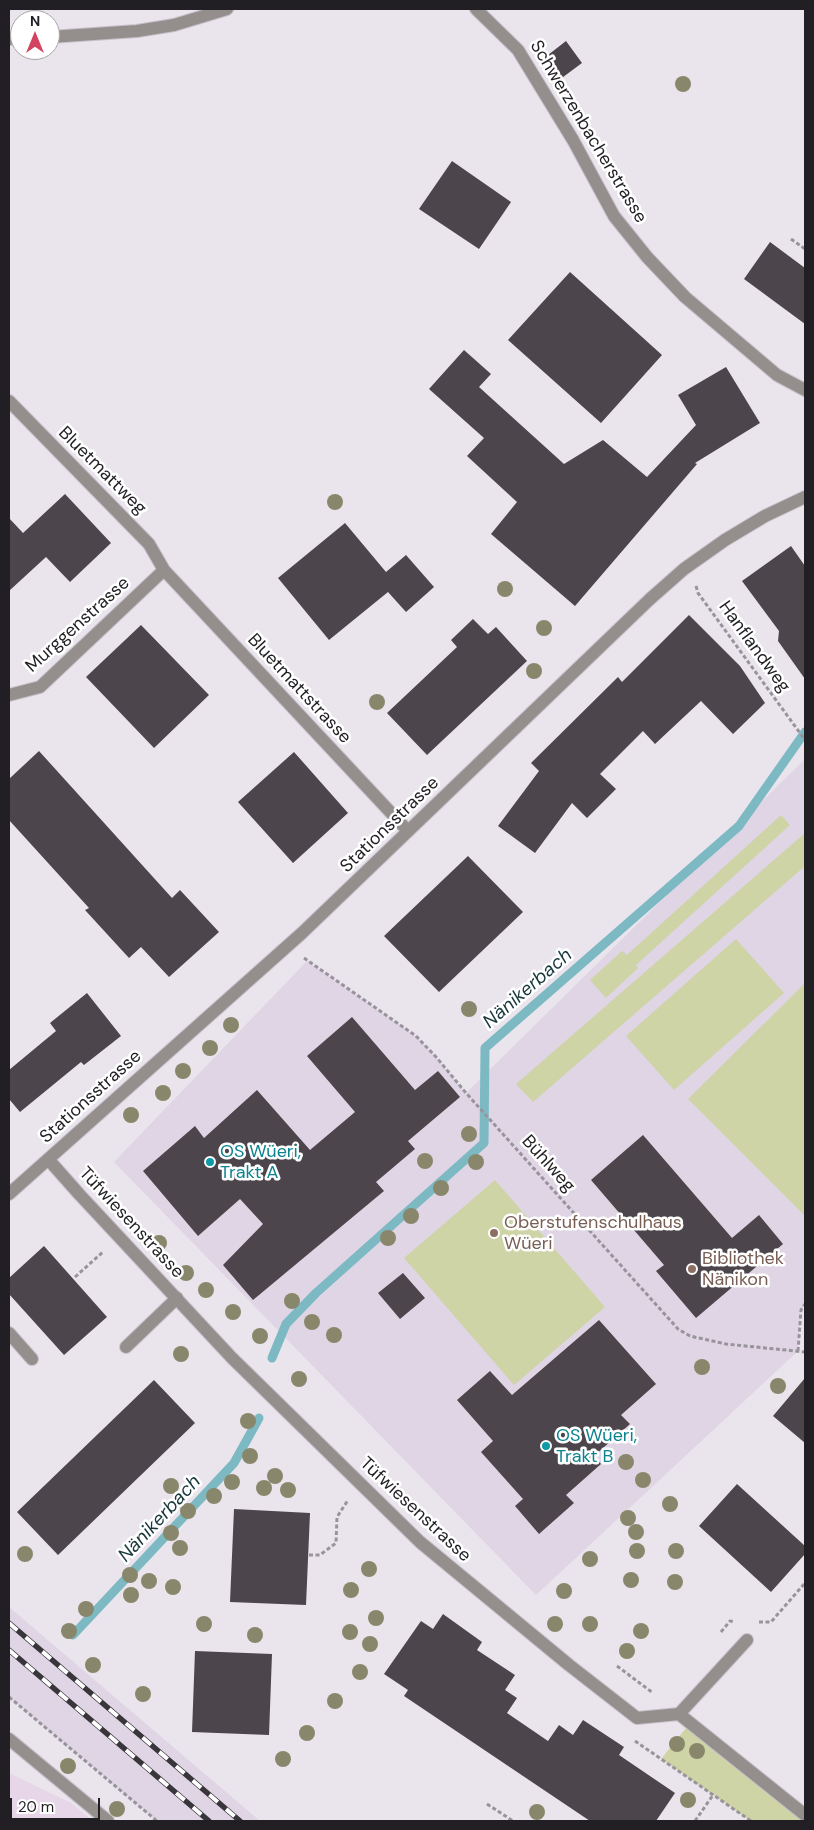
<!DOCTYPE html>
<html>
<head>
<meta charset="utf-8">
<style>
	body { margin:0 }
	#map { position:relative; width:814px; height:1830px; overflow:hidden; background:#eae4ed; font-family:"DM Sans",sans-serif }
	canvas { display:block }
	.frame { position:absolute; inset:0; border:10px solid #211f23; pointer-events:none }
	.north { position:absolute; left:10px; top:10px; width:50px; height:50px; box-sizing:border-box; background:#fff; border:1px solid #a6a5a7; border-radius:50%; rotate:0deg; font-size:14px; font-weight:700; line-height:20px; text-align:center; color:#211f23 }
	.north::after { content:''; display:block; margin:auto; width:18px; height:22px; background:#d3435f; clip-path:polygon(50% 0,100% 100%,50% 72%,0 100%) }
	.scale { position:absolute; left:10px; top:1798px; width:90px; height:22px; box-sizing:border-box; border:2px solid #211f23; border-top:0; padding-left:6px; font-size:15px; line-height:18px; white-space:nowrap; color:#211f23; -webkit-text-stroke:4px #fff; paint-order:stroke }
</style>
</head>
<body>
<div id="map">
<canvas width="814" height="1830"></canvas>
<div class="frame"></div>
<div class="north">N</div>
<div class="scale">20 m</div>
</div>
<script>
const g = document.querySelector('canvas').getContext('2d');
g.lineJoin = 'round';
function paint(path, color) { g.fillStyle = color; g.fill(path, 'evenodd'); }
const shape = rows => new Path2D(rows.map(r => 'M' + r).join(''));
function trace(path, color, width, dash) { g.strokeStyle = color; g.lineWidth = width; g.lineCap = dash ? 'butt' : 'round'; g.setLineDash(dash || []); g.stroke(path); }
function write(font, color, halo, rows, align = 'center') {
  g.font = font + ' "DM Sans",sans-serif'; g.lineWidth = 5; g.setLineDash([]); g.textBaseline = 'middle'; g.strokeStyle = halo; g.fillStyle = color; for (const [text, x, y, turn = 0] of rows) {
    g.save(); g.translate(x, y); g.rotate((+turn || 0) * Math.PI / 180); g.textAlign = isNaN(turn) ? turn : align; if (halo) g.strokeText(text, 0, 0); g.fillText(text, 0, 0); g.restore();
  }
}
const built = shape([
	[805,759,805,1304,801,1311,798,1351,536,1595,114,1162,307,961,416,1036,437,1058,466,1093],
	[9,1607,260,1821,157,1821,9,1697]
]);
const industrial = shape([
	[9,1773,71,1803,93,1821,9,1821]
]);
const green = shape([
	[781,815,790,825,636,965,638,968,606,998,590,980,622,951,627,955],
	[805,833,805,866,533,1102,516,1084],
	[736,939,784,993,674,1090,626,1036],
	[805,983,805,1216,688,1099],
	[495,1180,605,1307,514,1385,404,1258],
	[690,1723,805,1815,805,1821,751,1821,661,1759]
]);
const stream = shape([
	[272,1358,286,1324,316,1293,484,1143,485,1048,739,826,805,732],
	[73,1635,234,1463,259,1418]
]);
const building = shape([
	[566,41,582,63,555,83,539,62],
	[452,161,511,202,479,249,419,209],
	[770,242,805,268,805,324,744,279],
	[570,272,662,355,601,423,508,340],
	[464,350,491,374,479,387,564,464,603,440,647,477,696,425,678,395,726,367,760,423,695,463,697,464,575,606,491,534,517,502,467,456,484,438,429,389],
	[65,494,111,543,70,582,46,557,9,591,9,518,23,533],
	[345,523,386,572,406,555,434,587,406,612,388,592,329,640,278,578],
	[791,546,805,566,805,679,778,641,779,631,742,581],
	[689,615,740,666,765,703,733,734,701,701,655,744,643,731,600,774,616,789,587,818,572,803,535,853,498,826,539,771,531,763,618,677,622,682],
	[473,619,488,634,496,627,527,661,427,755,387,713,457,647,451,640],
	[141,625,209,695,154,748,86,677],
	[39,751,172,898,180,890,219,932,169,977,141,947,129,958,85,910,89,908,9,820,9,779],
	[294,752,348,813,293,863,238,802],
	[468,856,523,912,439,992,384,936],
	[87,993,121,1036,84,1065,81,1062,20,1112,9,1099,9,1070,56,1031,50,1023],
	[352,1017,415,1090,438,1071,460,1097,408,1141,415,1149,376,1182,384,1191,253,1300,223,1265,263,1224,240,1199,198,1236,143,1171,195,1126,204,1138,257,1090,310,1150,355,1112,307,1056],
	[643,1135,732,1238,759,1215,783,1244,696,1318,656,1271,664,1265,591,1180],
	[44,1246,107,1317,64,1355,9,1294,9,1278],
	[403,1273,425,1298,400,1319,378,1293],
	[599,1320,656,1384,621,1415,630,1424,594,1456,601,1464,566,1495,574,1503,539,1534,515,1506,523,1499,481,1452,493,1441,457,1400,490,1371,512,1395],
	[805,1378,805,1443,773,1416],
	[154,1380,195,1423,58,1555,17,1512],
	[737,1484,805,1546,805,1554,771,1592,699,1526],
	[234,1509,310,1513,306,1605,230,1602],
	[443,1614,482,1642,477,1650,515,1675,505,1690,517,1698,507,1713,548,1741,559,1725,573,1735,583,1720,624,1747,619,1755,675,1793,656,1821,590,1821,404,1696,408,1690,384,1674,421,1621,433,1629],
	[195,1651,272,1654,269,1735,192,1732]
]);
const path = shape([
	[791,239,805,249],
	[696,586,698,593,805,740],
	[304,958,416,1036,437,1058,466,1093,678,1329,690,1336,726,1344,805,1352],
	[75,1277,104,1251],
	[798,1351,801,1310,805,1304],
	[309,1555,320,1555,336,1543,337,1517,348,1500],
	[759,1622,771,1622,805,1583],
	[721,1632,730,1621,735,1622],
	[617,1666,653,1693],
	[9,1697,157,1821],
	[635,1741,751,1821],
	[487,1804,513,1821],
	[695,1821,713,1795]
]);
const service = shape([
	[9,1333,32,1359],
	[126,1347,177,1298],
	[679,1714,747,1640]
]);
const minor = shape([
	[476,9,518,50,573,140,614,216,647,257,685,297,777,375,805,390],
	[50,37,137,31,174,25,227,9],
	[9,39,20,38],
	[9,401,149,544,164,570,408,831],
	[9,695,40,687,164,570],
	[48,1159,79,1194,232,1358,420,1542,569,1665,637,1718,679,1714,805,1815],
	[9,1194,302,933,650,599,684,569,725,540,765,516,805,497],
	[9,1739,108,1821]
]);
const rail = shape([
	[9,1623,240,1821],
	[9,1650,209,1821]
]);
const trees = [
	[683,84],
	[335,502],
	[505,589],
	[544,628],
	[534,671],
	[377,702],
	[469,1009],
	[231,1025],
	[210,1048],
	[183,1071],
	[163,1093],
	[131,1115],
	[469,1134],
	[425,1161],
	[476,1162],
	[441,1188],
	[411,1216],
	[388,1238],
	[159,1243],
	[186,1273],
	[206,1290],
	[292,1301],
	[233,1312],
	[312,1322],
	[334,1335],
	[260,1336],
	[181,1354],
	[702,1367],
	[299,1379],
	[778,1386],
	[248,1421],
	[250,1456],
	[626,1462],
	[275,1476],
	[643,1480],
	[232,1482],
	[171,1486],
	[264,1488],
	[288,1490],
	[214,1496],
	[670,1504],
	[188,1511],
	[628,1518],
	[636,1532],
	[171,1533],
	[180,1548],
	[637,1551],
	[676,1551],
	[25,1554],
	[590,1559],
	[369,1569],
	[130,1575],
	[631,1580],
	[149,1581],
	[675,1582],
	[173,1587],
	[351,1590],
	[564,1591],
	[131,1595],
	[86,1609],
	[376,1618],
	[204,1624],
	[555,1624],
	[590,1624],
	[69,1631],
	[641,1631],
	[350,1632],
	[255,1635],
	[370,1644],
	[627,1651],
	[93,1665],
	[360,1672],
	[143,1694],
	[335,1701],
	[307,1733],
	[677,1744],
	[697,1751],
	[283,1759],
	[68,1766],
	[688,1800],
	[117,1809],
	[537,1812]
];
const markers = [
	[210,1162,5,"#0f9aa8"],
	[494,1233,5,"#8d6e63"],
	[692,1269,5,"#8d6e63"],
	[546,1446,5,"#0f9aa8"]
];
const streetNames = [
	["Schwerzenbacherstrasse",588,132,59],
	["Bluetmattweg",102,471,45],
	["Murggenstrasse",78,625,-42],
	["Hanflandweg",754,647,54],
	["Bluetmattstrasse",299,689,47],
	["Stationsstrasse",390,825,-44],
	["Stationsstrasse",91,1097,-42],
	["Bühlweg",548,1164,48],
	["Tüfwiesenstrasse",131,1223,47],
	["Tüfwiesenstrasse",415,1510,43]
];
const cultureNames = [
	["OS Wüeri,",220,1152],
	["Trakt A",220,1173],
	["OS Wüeri,",556,1436],
	["Trakt B",556,1457]
];
const educationNames = [
	["Oberstufenschulhaus",504,1223],
	["Wüeri",504,1244],
	["Bibliothek",702,1259],
	["Nänikon",702,1280]
];
const waterNames = [
	["Nänikerbach",528,989,-41],
	["Nänikerbach",160,1519,-47]
];
paint(built, '#dfd5e5');
paint(industrial, '#e7d6e8');
paint(green, '#cfd4a7');
trace(stream, '#7cb9c3', 9);
paint(building, '#4c454b');
trace(service, '#c6c1c9', 14);
trace(minor, '#c6c1c9', 14);
trace(path, '#98949b', 3, [4, 2.5]);
trace(service, '#948f8d', 12);
trace(minor, '#948f8d', 12);
trace(rail, '#39363b', 5.5);
trace(rail, '#fff', 4, [11]);
g.fillStyle = '#89876b';
for (const [x, y] of trees) { g.beginPath(); g.arc(x, y, 8, 0, 2 * Math.PI); g.fill(); }
for (const [x, y, r, color] of markers) { const dot = new Path2D(); dot.arc(x, y, r, 0, 2 * Math.PI); g.fillStyle = color; g.fill(dot); trace(dot, '#fff', 2); }
write('18px', '#211f23', '#fff', streetNames);
write('18px', '#0d838f', '#fff', cultureNames, 'left');
write('18px', '#785e54', '#fff', educationNames, 'left');
write('italic 19px', '#18383c', '#fff', waterNames);
</script>
</body>
</html>
